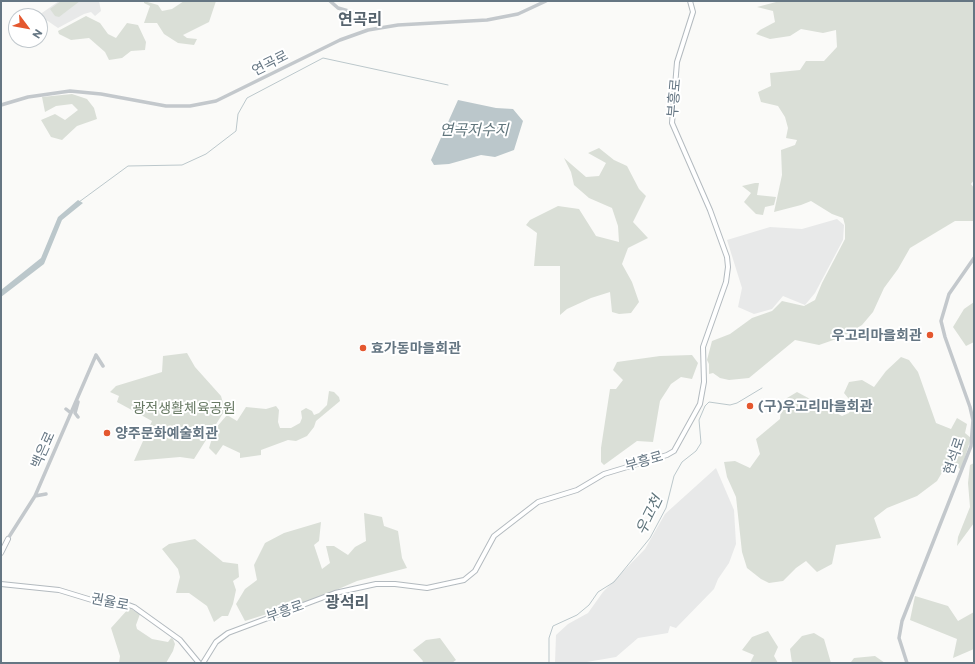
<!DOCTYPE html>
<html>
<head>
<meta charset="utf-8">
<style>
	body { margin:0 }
	#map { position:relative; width:975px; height:664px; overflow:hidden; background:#fafaf8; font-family:Commissioner,sans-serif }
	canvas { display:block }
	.frame { position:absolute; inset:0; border:2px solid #657683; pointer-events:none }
	.north { position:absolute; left:8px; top:8px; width:40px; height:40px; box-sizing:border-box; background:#fff; border:1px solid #c1c8cd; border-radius:50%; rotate:122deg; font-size:11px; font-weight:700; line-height:16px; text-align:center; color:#657683 }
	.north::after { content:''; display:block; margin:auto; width:14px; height:18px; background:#e4572e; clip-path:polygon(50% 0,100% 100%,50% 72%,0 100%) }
</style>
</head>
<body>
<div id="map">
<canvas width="975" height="664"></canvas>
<div class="frame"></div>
<div class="north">N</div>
</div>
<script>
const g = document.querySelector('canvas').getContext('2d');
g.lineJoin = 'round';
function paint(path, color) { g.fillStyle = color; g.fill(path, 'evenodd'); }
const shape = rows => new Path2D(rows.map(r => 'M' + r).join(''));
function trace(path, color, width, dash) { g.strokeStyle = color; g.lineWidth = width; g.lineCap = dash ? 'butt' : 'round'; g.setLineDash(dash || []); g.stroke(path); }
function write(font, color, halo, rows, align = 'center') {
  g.font = font + ' Commissioner,"Noto Sans KR",sans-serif'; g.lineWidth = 4; g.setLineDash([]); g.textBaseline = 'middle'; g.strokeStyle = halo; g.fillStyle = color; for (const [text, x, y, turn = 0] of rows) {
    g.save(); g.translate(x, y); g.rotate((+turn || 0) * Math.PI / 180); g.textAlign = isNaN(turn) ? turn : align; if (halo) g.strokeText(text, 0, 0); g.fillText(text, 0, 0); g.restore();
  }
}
const built = shape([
	[59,1,99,1,101,11,95,16,91,12,84,14,58,28,39,15],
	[837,219,844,225,843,240,815,293,805,305,783,296,772,309,754,314,738,307,742,288,727,240,770,227,802,229],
	[716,468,734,510,736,544,729,563,718,579,714,589,676,628,670,626,668,633,638,638,616,657,581,663,555,663,556,635,568,624,588,613,603,592,645,549,665,514]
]);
const green = shape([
	[61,1,80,1,59,17,55,16,50,9],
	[144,1,158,5,162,11,172,9,184,1,216,1,209,22,183,35,187,38,197,39,194,45,178,43,164,34,157,23,144,23,150,6,144,3],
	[780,1,974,1,974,180,971,184,974,188,974,221,955,221,910,248,898,269,884,288,873,312,862,325,842,337,819,345,795,340,749,378,729,380,720,378,713,373,709,374,709,364,707,360,712,341,730,334,752,318,772,311,782,301,804,306,815,300,822,283,845,239,845,225,843,218,832,214,811,201,801,205,774,212,782,175,781,150,795,145,797,140,786,138,788,128,785,117,778,106,761,102,758,92,771,86,770,73,800,70,806,61,824,61,837,47,836,30,823,33,801,29,790,36,770,39,756,34,760,30,775,22,773,11,757,7],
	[86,16,100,23,108,34,116,38,127,23,138,25,146,42,145,50,131,51,122,58,109,60,105,52,89,38,71,40,59,34,58,31],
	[72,94,87,99,94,108,97,119,77,126,62,140,51,137,41,120,55,114,65,120,78,110,72,104,56,106,45,112,42,97],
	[599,148,614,160,627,166,639,189,646,196,633,222,648,238,628,248,622,264,632,282,639,302,631,313,619,314,612,312,610,292,591,298,567,309,560,315,560,266,534,266,537,233,526,225,530,220,558,206,579,209,596,236,619,242,618,226,612,208,589,198,574,185,571,172,564,158,586,177,599,176,606,163,588,153],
	[755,183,759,183,757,195,776,197,774,205,765,207,763,215,756,214,744,202,751,193,742,186],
	[974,302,974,342,966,346,953,327,964,309],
	[187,353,195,367,221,396,225,410,194,459,180,457,134,461,152,421,117,402,119,396,110,392,116,386,162,372,163,356],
	[692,355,698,363,692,379,681,377,671,384,660,401,653,442,637,441,604,465,601,462,601,448,610,389,616,389,623,380,613,370,617,362,660,356],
	[901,357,909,360,918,372,936,423,951,429,957,418,967,424,965,433,971,438,961,470,950,459,937,481,917,496,887,508,874,518,881,538,836,545,832,564,817,572,806,561,796,568,783,581,769,583,761,579,747,568,742,552,736,497,727,477,724,462,735,461,750,468,760,454,756,439,780,419,781,407,787,398,797,392,842,416,849,413,853,404,844,393,849,382,862,380,874,387,886,371],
	[329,391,334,392,339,397,340,401,316,421,314,427,307,436,296,441,288,440,261,450,261,455,240,458,240,453,223,445,216,455,209,448,215,429,227,415,237,421,246,407,266,409,276,406,279,410,278,422,280,428,291,428,300,423,302,418,301,411,306,408,312,411,314,415,319,413,327,405],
	[974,463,974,523,957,546,958,537,970,507,968,483,970,465],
	[364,513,382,517,384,526,398,531,402,558,407,568,357,581,320,597,245,621,236,604,245,589,257,580,254,565,265,543,284,533,321,522,319,541,314,545,322,569,330,563,326,546,334,546,348,555,355,547,366,541],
	[195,539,223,562,238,564,239,577,233,581,236,590,233,604,228,616,222,616,214,622,207,606,189,593,176,593,180,577,178,569,162,549,169,544],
	[915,596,948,606,958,621,974,612,974,649,953,658,957,639,910,620],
	[129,608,140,614,136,625,137,629,152,639,168,642,171,638,173,639,175,644,173,651,166,663,119,663,120,656,111,628],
	[768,631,778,647,774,656,778,663,750,663,754,655,742,650,752,637],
	[814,633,824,639,831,663,792,663,790,649,802,636],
	[440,638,456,660,452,663,422,663,423,661,413,650,426,640],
	[875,656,885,663,851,662,854,658]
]);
const water = shape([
	[458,100,496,108,513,109,523,121,514,150,495,157,481,155,449,164,434,165,431,160],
	[78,200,83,203,62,220,44,264,1,297,1,290,41,258,58,217]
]);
const stream = shape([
	[79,202,128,166,182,165,206,154,236,131,238,114,247,98,323,58,448,85],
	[549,663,549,638,553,626,577,615,589,605,598,592,614,582,650,538,666,508,674,476,682,462,696,451,701,443,699,420,705,406,709,402,730,405,737,403,762,388]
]);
const tertiary = shape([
	[330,1,338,8,373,18,378,22,380,27],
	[1,105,28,97,70,91,101,94,166,106,190,106,216,101,340,40,368,30,398,25,487,20,518,14,546,1],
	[96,355,103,366],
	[78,402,75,413,78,417],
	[66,409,71,413],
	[35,496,46,494],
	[7,540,35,496,96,355],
	[907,663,899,638,902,621,971,446,973,420,970,407,945,337,941,321,949,294,974,258]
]);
const secondary = shape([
	[1,553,8,539],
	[1,584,59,590,95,601,126,604,134,607,180,640,199,663],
	[203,663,216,642,228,633,335,593,376,584,395,584,427,588,464,580,475,571,494,536,538,502,577,490,604,474,667,455,674,451,700,404,704,382,703,347,726,282,728,267,727,257,710,210,672,123,677,62,693,12,690,1]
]);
const markers = [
	[930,335,4,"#e4572e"],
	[363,348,4,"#e4572e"],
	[750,406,4,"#e4572e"],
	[107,433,4,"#e4572e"]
];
const streetNames = [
	["연곡로",270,63,-27],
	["부흥로",674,98,-85],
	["백은로",43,450,-66],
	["현석로",954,456,-72],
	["부흥로",644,461,-16],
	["권율로",110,602,11],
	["부흥로",285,611,-19]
];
const poiNames = [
	["우고리마을회관",922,335,"right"],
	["효가동마을회관",371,348],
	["(구)우고리마을회관",758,406],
	["양주문화예술회관",115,433]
];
const parkNames = [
	["광적생활체육공원",184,408]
];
const waterNames = [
	["연곡저수지",474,130],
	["우고천",649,515,-64]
];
const quarterNames = [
	["연곡리",360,20],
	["광석리",347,603]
];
paint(built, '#e8e9e9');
paint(green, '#dadfd7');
paint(water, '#bbc7cb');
trace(stream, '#bbc7cb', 1);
trace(secondary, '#b3babf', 6);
trace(tertiary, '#c3c8cc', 3.5);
trace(secondary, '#fff', 4);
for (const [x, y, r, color] of markers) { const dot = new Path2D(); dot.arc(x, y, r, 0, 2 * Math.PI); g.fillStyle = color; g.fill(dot); trace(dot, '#fff', 1.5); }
write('14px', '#657683', '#fff', streetNames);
write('bold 14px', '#657683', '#fff', poiNames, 'left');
write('14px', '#687a64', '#fff', parkNames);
write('italic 15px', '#60757c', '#fff', waterNames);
write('bold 16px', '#57646e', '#fff', quarterNames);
</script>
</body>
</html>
